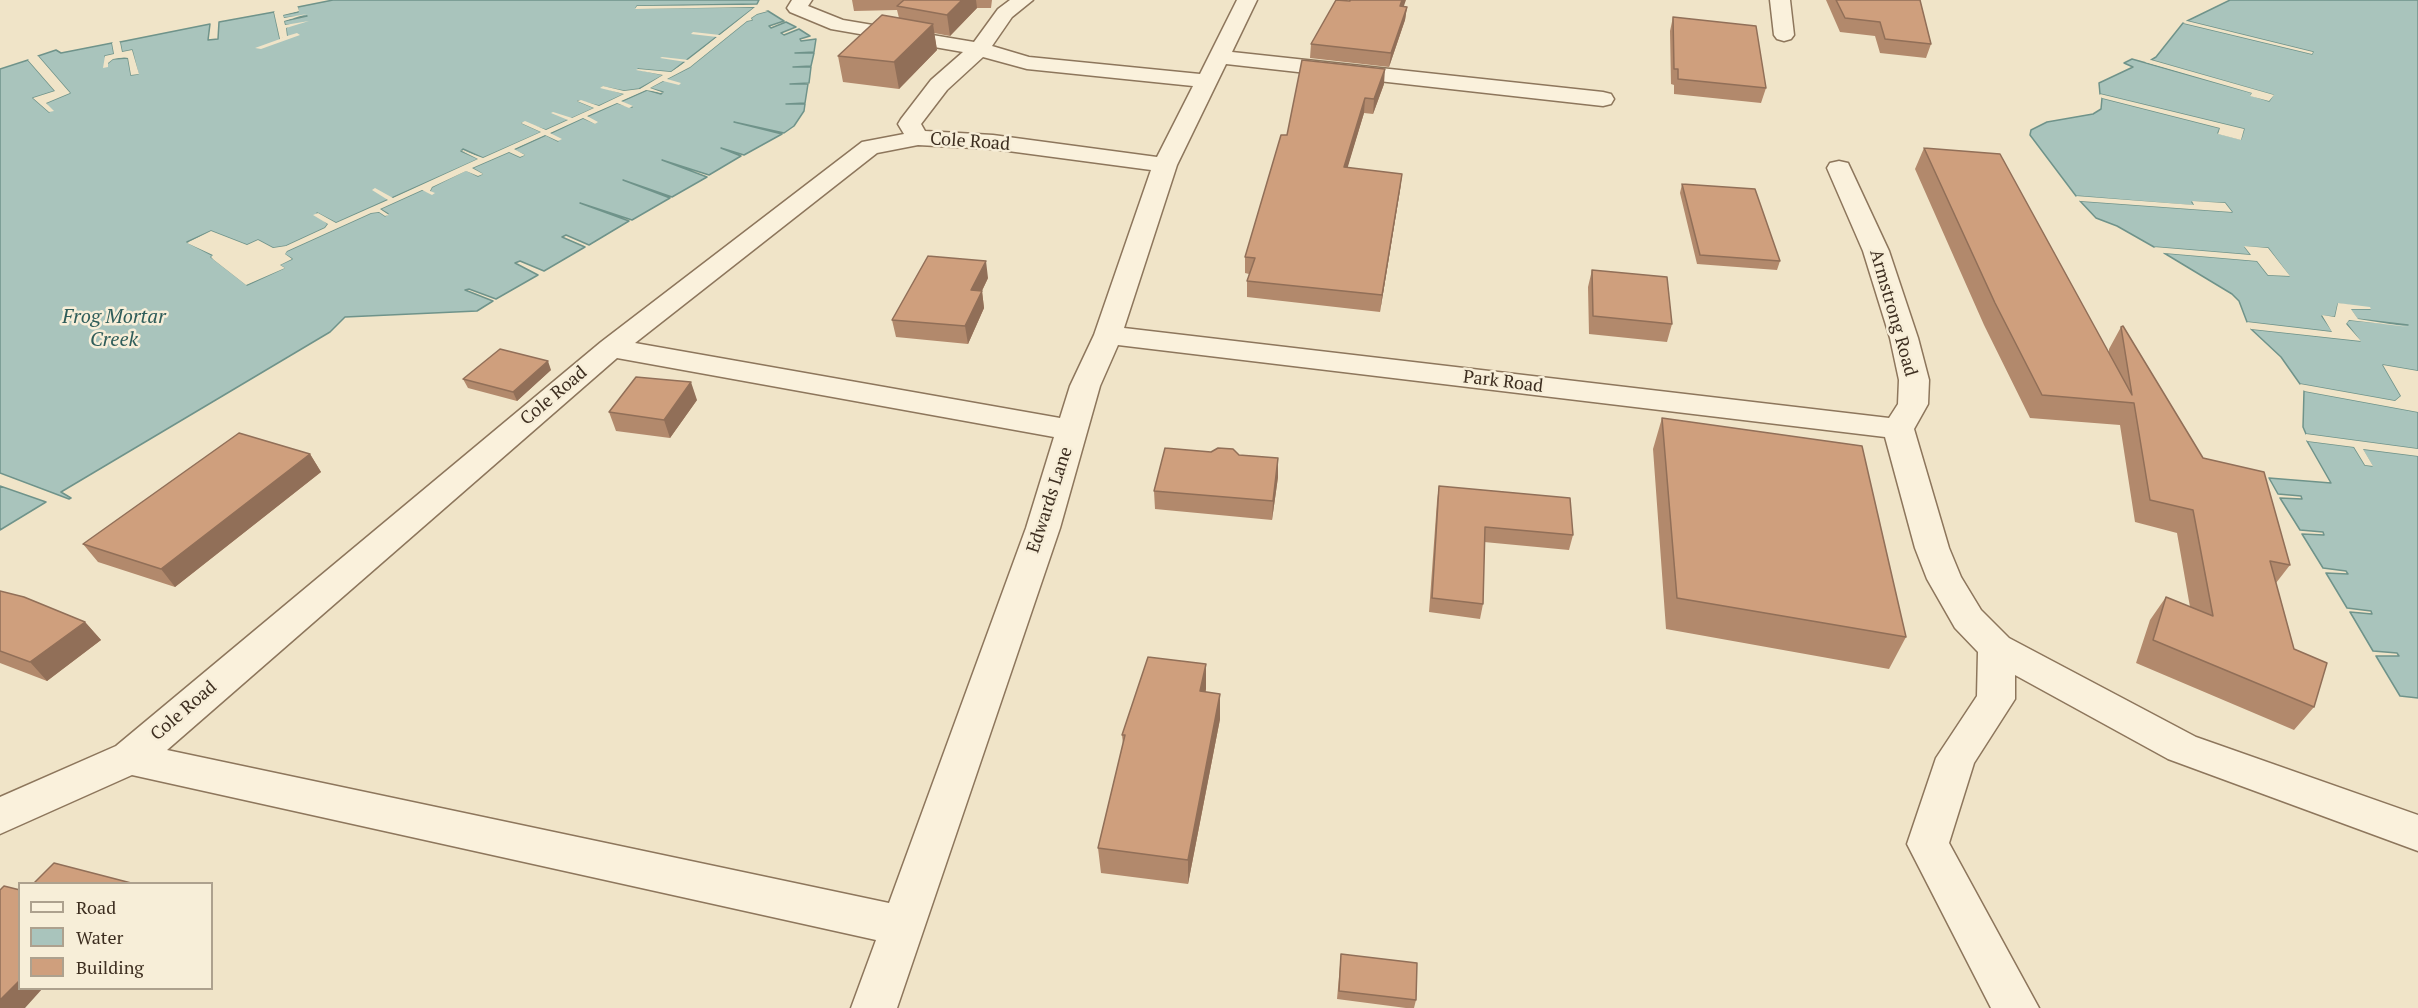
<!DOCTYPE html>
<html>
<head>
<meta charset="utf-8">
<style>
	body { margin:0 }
	#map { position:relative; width:2418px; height:1008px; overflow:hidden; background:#f0e4c8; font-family:"PT Serif",serif }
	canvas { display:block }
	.legend { position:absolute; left:18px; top:882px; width:195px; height:108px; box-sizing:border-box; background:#f7eed8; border:2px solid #ada18e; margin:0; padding:8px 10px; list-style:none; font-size:18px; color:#3d2e20 }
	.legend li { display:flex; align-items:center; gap:12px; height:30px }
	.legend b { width:30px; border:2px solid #ada18e }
</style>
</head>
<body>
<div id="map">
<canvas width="2418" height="1008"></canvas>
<ul class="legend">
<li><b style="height:8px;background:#faf1dc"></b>Road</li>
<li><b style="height:16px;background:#a9c4bc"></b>Water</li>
<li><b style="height:16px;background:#cf9f7d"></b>Building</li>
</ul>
</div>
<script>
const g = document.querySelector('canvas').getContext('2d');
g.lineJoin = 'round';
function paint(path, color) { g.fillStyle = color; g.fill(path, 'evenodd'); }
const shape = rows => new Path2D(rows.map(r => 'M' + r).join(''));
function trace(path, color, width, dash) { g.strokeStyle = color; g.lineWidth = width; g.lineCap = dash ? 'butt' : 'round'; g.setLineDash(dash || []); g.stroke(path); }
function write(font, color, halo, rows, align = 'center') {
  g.font = font + ' "PT Serif",serif'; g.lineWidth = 5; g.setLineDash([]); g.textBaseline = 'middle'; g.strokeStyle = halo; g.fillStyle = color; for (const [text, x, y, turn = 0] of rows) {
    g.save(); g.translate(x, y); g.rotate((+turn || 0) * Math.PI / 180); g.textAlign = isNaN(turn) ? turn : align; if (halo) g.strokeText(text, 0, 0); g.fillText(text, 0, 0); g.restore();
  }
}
const water = shape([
	[333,0,759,0,757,4,637,6,636,8,755,7,671,72,638,69,664,75,639,89,624,91,603,87,625,94,599,106,578,101,595,108,546,130,522,123,542,132,483,158,463,149,461,151,479,159,336,223,317,213,328,224,325,228,286,246,273,248,258,240,247,245,211,231,187,242,214,256,211,257,247,285,284,268,279,265,292,259,284,254,287,251,371,213,379,212,385,216,388,214,380,209,422,190,430,191,432,187,466,170,478,176,482,174,472,168,509,152,520,157,524,155,513,150,546,135,558,141,549,134,583,118,595,123,586,117,617,103,632,107,620,102,647,90,661,94,663,92,649,88,690,67,747,21,752,20,751,18,757,14,768,11,784,21,769,26,771,28,786,22,796,27,781,33,784,35,799,29,810,36,800,39,801,41,816,39,814,52,795,53,814,53,811,66,793,67,811,67,809,83,790,84,808,84,805,103,786,104,805,104,804,111,794,126,784,133,734,122,782,134,744,155,721,148,741,156,709,175,662,160,707,177,672,197,623,180,670,198,632,220,580,203,629,221,589,245,566,235,562,237,585,247,544,271,520,261,515,263,538,275,496,299,469,289,465,290,493,301,477,311,345,317,330,332,61,492,71,498,69,499,0,473,0,69,28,60,55,91,33,98,49,112,46,103,70,93,38,56,56,50,61,53,112,43,114,54,105,56,108,63,113,59,128,58,131,75,138,74,132,50,122,52,120,42,210,24,208,40,218,39,219,22,274,12,280,39,287,36,286,28,289,25,285,25,284,21,307,16,283,18,283,15,298,12,298,7,333,0],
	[2230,0,2418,0,2418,371,2383,365,2401,396,2395,401,2300,384,2281,357,2251,329,2360,341,2346,323,2349,320,2408,325,2357,319,2350,309,2370,309,2338,304,2335,317,2322,316,2333,332,2247,322,2239,301,2232,294,2164,253,2257,261,2268,275,2289,276,2268,248,2245,247,2251,255,2154,247,2117,226,2096,218,2080,201,2232,212,2225,203,2192,202,2195,206,2076,196,2030,135,2031,130,2047,122,2093,114,2101,109,2102,98,2220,128,2218,133,2241,139,2244,129,2100,94,2099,83,2133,67,2124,63,2132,59,2253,93,2251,95,2269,101,2273,95,2151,60,2156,57,2183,23,2312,54,2313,52,2187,21,2230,0],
	[2304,391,2418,412,2418,449,2306,434,2303,427,2304,391],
	[2307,441,2354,447,2365,465,2372,466,2362,449,2418,456,2418,698,2400,696,2376,656,2399,656,2397,653,2373,651,2350,612,2372,614,2371,611,2347,608,2326,573,2348,574,2346,571,2323,568,2302,534,2324,535,2323,532,2300,530,2280,498,2302,499,2301,496,2278,494,2269,478,2331,483,2307,441],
	[0,486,46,502,0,530,0,486]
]);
const pier = shape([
	[756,5,759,6,757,11,768,11,757,14,751,18,752,20,747,21,690,67,667,79,681,83,679,85,663,81,650,88,664,93,646,90,621,101,633,106,629,108,617,103,587,116,598,122,595,124,583,118,550,133,562,139,558,141,545,135,514,149,525,155,520,157,509,152,472,168,483,174,478,176,466,171,432,187,430,191,435,193,432,195,422,190,380,209,389,215,385,216,379,212,371,213,287,251,285,254,292,259,280,265,285,268,246,285,214,260,211,257,213,255,187,243,211,231,247,245,258,240,273,248,286,246,325,228,328,224,313,215,318,213,336,223,388,200,372,190,375,188,393,198,478,159,460,150,483,158,541,132,521,123,525,121,546,130,568,120,551,113,553,112,572,118,594,108,577,101,581,100,599,106,624,94,600,88,603,86,624,91,640,89,663,75,636,70,638,69,671,72,686,62,660,58,662,57,689,60,717,37,691,34,693,32,720,35,755,7,635,9,637,6],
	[211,235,247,248,258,244,272,251,284,249,282,255,286,259,277,263,278,268,247,281,216,258,216,253,194,243],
	[298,7,299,11,283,15,284,18,307,14,284,21,285,25,309,21,286,28,287,36,297,33,300,35,261,49,255,48,280,39,274,12,277,11,283,38,280,13],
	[2187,21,2313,52,2312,54,2183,23],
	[120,42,122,52,132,50,139,74,131,75,128,58,124,57,113,59,108,63,108,67,103,68,105,56,114,54,112,43,115,43,117,55,120,55,117,43],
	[38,56,70,93,46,103,54,111,49,112,33,98,55,91,28,60,31,59,58,90,56,94,39,99,43,103,50,96,65,91,35,57],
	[2151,60,2274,95,2269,101,2250,96,2252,93,2145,62],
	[2100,94,2244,129,2241,140,2218,134,2220,128,2102,98],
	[2076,196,2194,205,2192,201,2225,203,2232,212,2080,201],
	[2244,246,2268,248,2290,276,2268,275,2257,261,2164,253,2154,247,2251,255],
	[2338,303,2370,307,2371,309,2351,309,2358,319,2409,327,2349,320,2346,324,2361,341,2251,329,2247,322,2332,332,2322,315,2335,317],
	[2340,306,2347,307,2353,317,2348,317,2343,323,2353,337,2334,335,2336,331,2328,319,2337,319],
	[2383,365,2418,371,2418,374,2389,369,2404,395,2396,404,2302,387,2300,384,2395,401,2401,396],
	[2305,389,2418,409,2418,412,2304,391],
	[2306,434,2418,449,2418,452,2306,437],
	[2308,438,2355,444,2366,461,2359,450,2361,446,2418,453,2418,456,2363,449,2373,466,2365,465,2354,447,2307,441]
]);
const minor = shape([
	[792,0,812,0,808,6,843,20,974,42,998,9,1010,0,1033,0,1012,17,992,46,1029,57,1200,74,1237,0,1257,0,1232,52,1603,92,1611,94,1614,99,1611,104,1603,106,1226,64,1177,165,1124,328,1889,418,1898,404,1899,380,1890,338,1863,251,1827,168,1830,163,1839,161,1848,163,1889,251,1918,338,1929,380,1928,404,1914,429,1949,548,1961,577,1981,610,2009,638,2196,737,2418,815,2418,851,2168,759,2015,675,2015,699,1974,763,1949,843,2039,1008,1991,1008,1907,844,1936,758,1977,696,1978,652,1955,628,1927,579,1915,548,1885,437,1118,345,1100,386,1060,528,897,1008,851,1008,876,940,132,775,0,834,0,797,116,746,601,342,862,142,904,134,898,124,901,119,931,80,963,52,831,29,790,12,787,8,792,0],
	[983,57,1027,69,1193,86,1157,157,993,135,925,131,921,124,947,90,983,57],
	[918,145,993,149,1151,170,1094,335,1070,386,1060,418,635,343,877,153,918,145],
	[617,358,1054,437,1026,528,889,903,167,750,617,358],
	[1770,0,1790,0,1794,35,1791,39,1784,41,1777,39,1774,35,1770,0]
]);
const wall = shape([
	[852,0,992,0,991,8,977,8,950,36,934,33,937,50,899,89,843,82,838,56,899,18,897,10,854,11],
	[1826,0,1920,0,1931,44,1926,58,1880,53,1875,36,1840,32],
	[1403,7,1407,7,1405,20,1389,67,1310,58,1311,44],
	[1673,17,1766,88,1761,103,1674,94,1674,85,1671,84,1670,31],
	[1384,84,1373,114,1364,113,1347,168,1402,174,1400,190,1380,312,1247,297,1247,281,1249,274,1245,273,1245,257,1287,135],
	[1924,148,2109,353,2109,349,2121,327,2203,458,2290,565,2276,583,2294,649,2314,707,2294,730,2136,663,2150,620,2166,597,2190,607,2177,533,2135,522,2120,425,2030,418,1984,325,1915,169],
	[1682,184,1780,261,1777,270,1697,264,1680,193],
	[1592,270,1672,324,1667,342,1589,334,1588,287],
	[988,278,982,291,984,308,968,344,896,337,892,320],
	[551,370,517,401,468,388,463,379],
	[697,400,670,438,616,431,609,412],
	[1662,418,1906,637,1889,669,1666,629,1653,449],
	[310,454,321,472,175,587,98,562,83,544],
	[1239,455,1278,458,1278,477,1272,520,1155,509,1154,491],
	[1439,486,1573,535,1569,550,1484,542,1483,604,1480,619,1429,612,1437,501],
	[0,591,85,622,101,640,47,681,0,663],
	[1206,689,1205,692,1220,694,1220,719,1188,884,1101,873,1098,848,1123,744,1122,735],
	[1341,954,1416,1000,1414,1008,1406,1008,1337,999]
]);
const shadedWall = shape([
	[962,0,976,0,977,8,950,36,947,15],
	[1402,0,1406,0,1399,20,1400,6],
	[1407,7,1405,20,1389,67,1391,53],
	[933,24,937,50,899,89,894,62],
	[1385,69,1384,84,1373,114,1374,99],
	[1365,98,1364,113,1343,183,1344,167],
	[1402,174,1400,190,1380,312,1382,295],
	[986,261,988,278,974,307,971,290],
	[982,291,984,308,968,344,965,326],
	[548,361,551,370,517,401,513,392],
	[691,382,697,400,670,438,664,420],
	[310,454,321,472,175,587,161,569],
	[1278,458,1278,477,1272,520,1273,501],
	[85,622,101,640,47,681,30,662],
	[1206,664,1206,689,1201,717,1200,691],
	[1220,694,1220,719,1188,884,1188,860],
	[20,980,20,988,43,988,25,1008,0,1008,0,1000]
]);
const building = shape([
	[904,0,962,0,947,15,897,6,904,0],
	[1336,0,1350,1,1350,0,1402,0,1400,6,1407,7,1391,53,1311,44,1336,0],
	[1836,0,1920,0,1931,44,1885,39,1880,22,1845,18,1836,0],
	[882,15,933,24,894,62,838,56,882,15],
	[1673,17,1756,26,1766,88,1678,79,1678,69,1674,69,1673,17],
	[1302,60,1385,69,1374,99,1365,98,1344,167,1402,174,1382,295,1247,281,1255,258,1245,257,1281,135,1287,135,1302,60],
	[1924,148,2000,154,2132,395,2121,327,2123,326,2203,458,2264,472,2290,565,2270,561,2294,649,2327,663,2314,707,2153,640,2166,597,2213,616,2193,510,2150,500,2134,403,2042,395,1995,303,1924,148],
	[1682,184,1755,189,1780,261,1700,255,1682,184],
	[928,256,986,261,971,290,982,291,965,326,892,320,928,256],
	[1592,270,1667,277,1672,324,1593,316,1592,270],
	[500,349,548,361,513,392,463,379,500,349],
	[636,377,691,382,664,420,609,412,636,377],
	[1662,418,1862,446,1906,637,1677,598,1662,418],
	[239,433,310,454,161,569,83,544,239,433],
	[1165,448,1211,452,1218,448,1233,449,1239,455,1278,458,1273,501,1154,491,1165,448],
	[1439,486,1570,498,1573,535,1485,527,1483,604,1432,598,1439,486],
	[0,591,24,597,85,622,30,662,0,651,0,591],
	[1148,657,1206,664,1200,691,1220,694,1188,860,1098,848,1125,735,1122,735,1148,657],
	[54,863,135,884,33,884,54,863],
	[4,886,20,890,20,980,0,1000,0,890,4,886],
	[1341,954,1417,963,1416,1000,1339,991,1341,954]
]);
const streetNames = [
	["Cole Road",970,142,4],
	["Armstrong Road",1893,313,74],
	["Park Road",1503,382,7],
	["Cole Road",554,396,-40],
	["Edwards Lane",1050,500,-72],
	["Cole Road",184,711,-41]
];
const waterNames = [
	["Frog Mortar",114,317],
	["Creek",114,340]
];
paint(water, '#a9c4bc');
trace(water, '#6f938a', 1.5);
paint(pier, '#f0e4c8');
trace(minor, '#8d765c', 3);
paint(minor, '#faf1dc');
paint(wall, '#b2896c');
paint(shadedWall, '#916f58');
paint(building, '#cf9f7d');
trace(building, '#916f58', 1.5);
write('18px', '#3d2e20', '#f7eed8', streetNames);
write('italic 20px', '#2f5d5a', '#f7eed8', waterNames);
</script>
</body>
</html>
